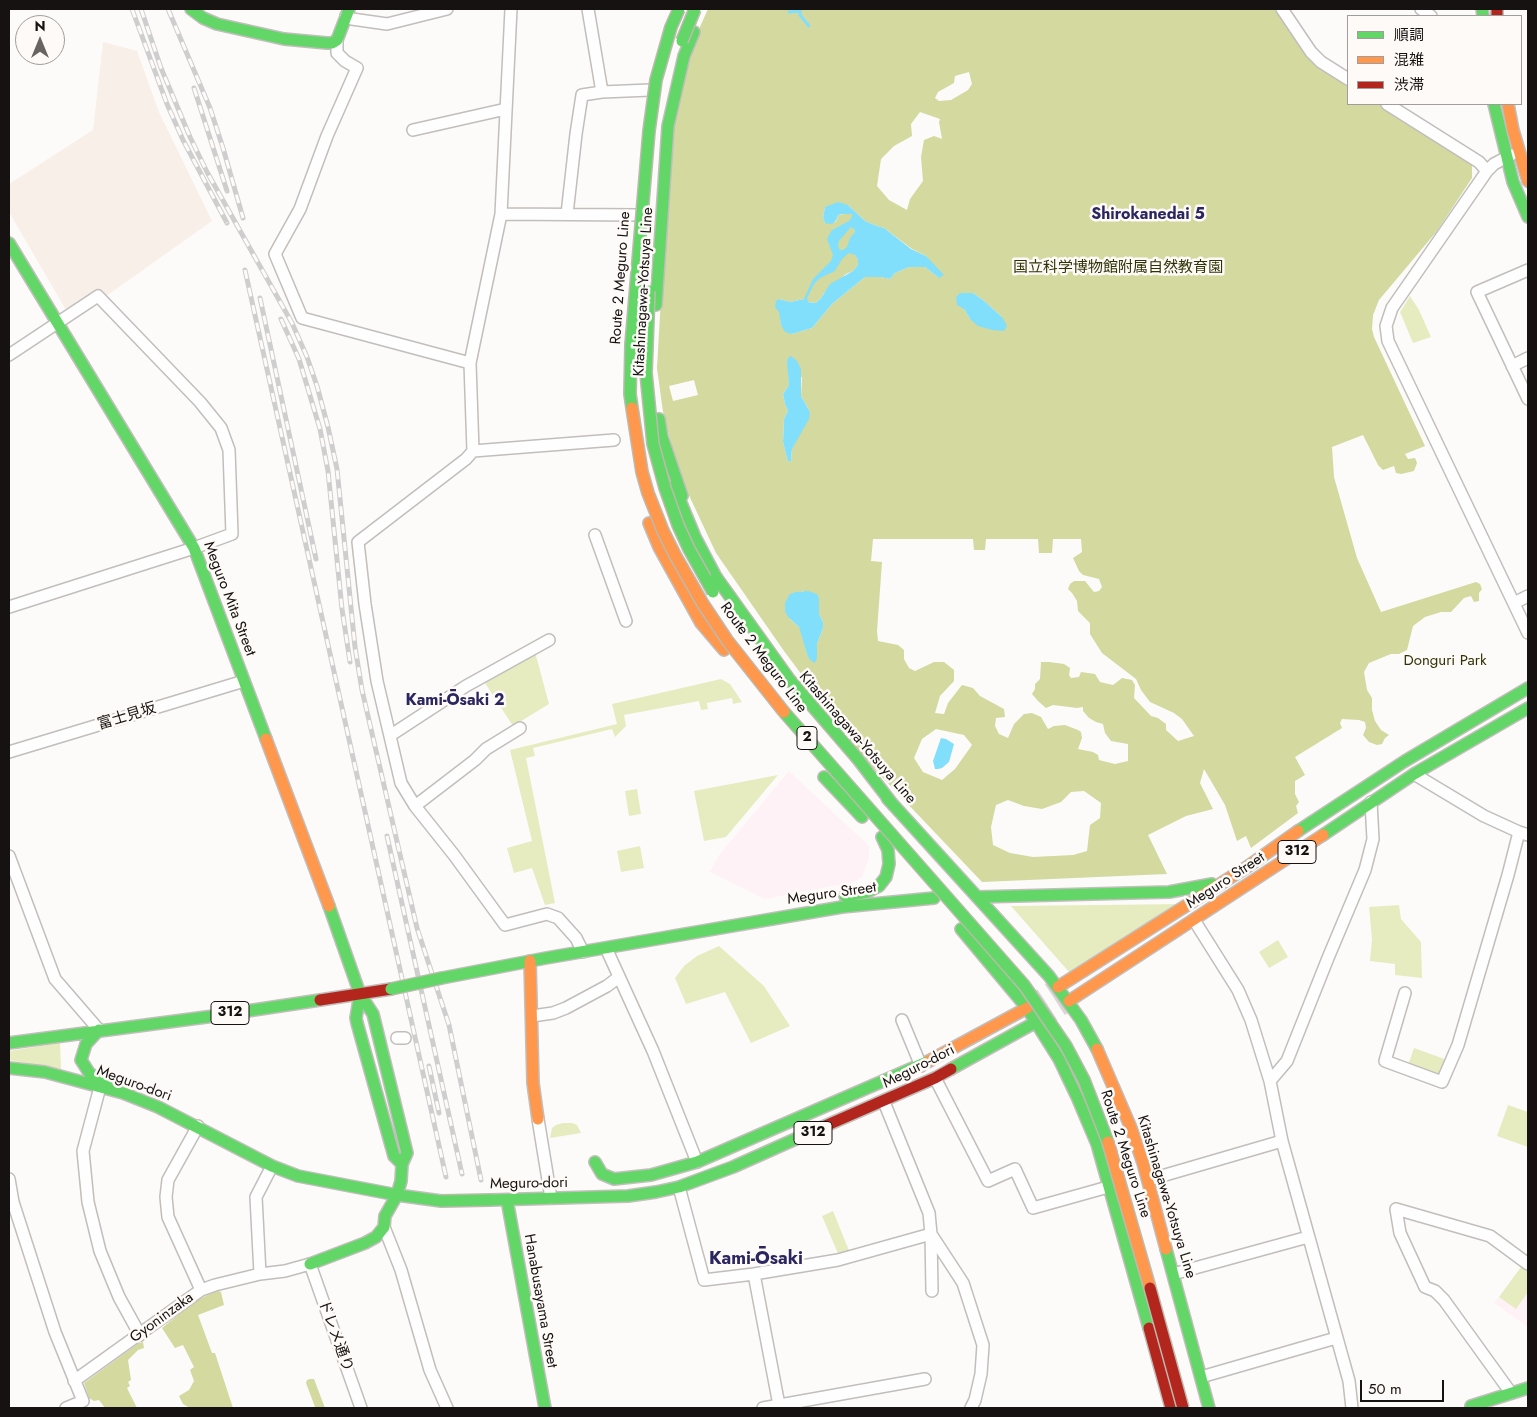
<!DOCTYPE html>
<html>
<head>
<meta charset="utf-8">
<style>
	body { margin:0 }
	#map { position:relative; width:1537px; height:1417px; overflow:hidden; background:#fdfbf9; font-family:Jost,"Noto Sans JP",sans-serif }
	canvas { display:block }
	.frame { position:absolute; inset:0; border:10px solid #161211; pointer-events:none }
	.legend { position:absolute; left:1347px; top:15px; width:175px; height:90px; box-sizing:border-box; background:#fefaf8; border:1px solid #a19d9c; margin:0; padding:6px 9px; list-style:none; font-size:15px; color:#161211 }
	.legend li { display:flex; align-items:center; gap:10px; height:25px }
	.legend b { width:25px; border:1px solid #a19d9c }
	.north { position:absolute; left:15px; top:15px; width:50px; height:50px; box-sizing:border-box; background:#fefaf8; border:1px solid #a19d9c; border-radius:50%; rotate:0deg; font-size:14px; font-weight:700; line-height:20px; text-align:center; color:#161211 }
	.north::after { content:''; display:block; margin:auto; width:18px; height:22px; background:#676462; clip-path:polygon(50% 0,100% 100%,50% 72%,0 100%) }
	.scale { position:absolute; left:1360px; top:1380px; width:84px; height:22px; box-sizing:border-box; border:2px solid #161211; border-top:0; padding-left:6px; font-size:15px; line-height:18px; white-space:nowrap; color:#161211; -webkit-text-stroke:4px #fefaf8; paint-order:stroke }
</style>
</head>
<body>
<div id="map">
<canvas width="1537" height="1417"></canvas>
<div class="frame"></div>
<ul class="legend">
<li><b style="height:6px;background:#63d668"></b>順調</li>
<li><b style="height:6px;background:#ff974d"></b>混雑</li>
<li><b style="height:6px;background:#b3261e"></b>渋滞</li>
</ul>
<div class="north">N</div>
<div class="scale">50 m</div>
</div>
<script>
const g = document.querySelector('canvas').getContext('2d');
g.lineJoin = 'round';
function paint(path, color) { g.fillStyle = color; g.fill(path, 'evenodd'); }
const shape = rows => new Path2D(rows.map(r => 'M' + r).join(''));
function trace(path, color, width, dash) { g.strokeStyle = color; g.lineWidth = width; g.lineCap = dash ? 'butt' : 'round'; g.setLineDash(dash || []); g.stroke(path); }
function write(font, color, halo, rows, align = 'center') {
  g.font = font + ' Jost,"Noto Sans JP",sans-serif'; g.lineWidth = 5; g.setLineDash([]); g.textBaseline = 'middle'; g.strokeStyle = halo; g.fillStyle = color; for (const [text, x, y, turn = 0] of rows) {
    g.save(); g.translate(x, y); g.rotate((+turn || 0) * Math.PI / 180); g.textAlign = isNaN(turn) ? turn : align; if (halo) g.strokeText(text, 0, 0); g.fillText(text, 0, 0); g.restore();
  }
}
const commercial = shape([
	[103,42,137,51,159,112,212,221,105,297,99,290,85,301,66,310,9,212,9,184,93,130]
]);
const education = shape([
	[789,771,869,846,869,858,862,877,854,882,765,899,710,872,719,855],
	[1522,1266,1528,1271,1528,1327,1494,1303]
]);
const green = shape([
	[1410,296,1419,310,1431,337,1413,343,1400,312],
	[535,652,549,704,513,726,485,683],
	[721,679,730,684,742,702,733,704,732,698,707,703,708,709,701,710,699,701,624,715,626,726,615,737,612,729,533,748,535,756,526,758,555,903,545,905,532,868,514,873,507,848,532,841,510,750,617,724,612,704],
	[778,775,726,837,704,841,694,791],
	[637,789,641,814,629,816,625,791],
	[640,846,644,868,621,872,617,851],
	[1186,904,1069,972,1011,906],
	[1399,905,1401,919,1421,942,1422,978,1395,975,1395,964,1370,961,1372,939,1369,907],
	[1278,940,1288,957,1269,968,1259,952],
	[719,946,764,986,790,1026,751,1043,725,992,686,1004,675,978,684,966,697,956],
	[60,1043,61,1069,9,1060,9,1051],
	[1414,1048,1447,1060,1439,1077,1408,1065],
	[1508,1105,1528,1112,1528,1147,1497,1136],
	[563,1123,572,1123,577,1125,581,1133,550,1138,552,1128,556,1125],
	[833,1211,850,1253,839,1256,822,1216],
	[1521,1267,1528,1272,1528,1292,1516,1309,1499,1297]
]);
const forest = shape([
	[708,9,1274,9,1314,63,1348,84,1348,104,1380,104,1472,161,1472,178,1437,231,1379,300,1373,315,1372,329,1374,337,1425,446,1405,454,1408,459,1415,458,1417,463,1414,471,1401,474,1396,473,1394,466,1383,470,1378,465,1363,435,1332,447,1334,477,1357,558,1381,612,1476,582,1480,584,1482,589,1479,593,1479,601,1474,602,1471,596,1464,598,1451,612,1441,612,1425,617,1413,626,1407,650,1399,654,1391,654,1369,663,1364,672,1367,690,1372,698,1372,710,1375,721,1381,730,1389,735,1385,738,1382,744,1377,745,1369,742,1363,735,1366,728,1365,722,1359,720,1342,719,1340,723,1342,728,1295,757,1305,775,1295,781,1295,794,1299,802,1296,806,1298,813,1251,848,1246,836,1237,841,1225,805,1204,769,1200,783,1213,809,1186,816,1148,835,1167,874,982,882,864,758,784,651,716,553,679,474,663,412,657,368,671,121,699,29],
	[969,72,972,84,968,90,951,100,939,101,935,98,938,92,954,83,955,76],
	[920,112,940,119,939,122,942,139,934,136,924,140,921,157,923,181,910,199,907,210,889,200,877,186,881,159,894,146,912,136,911,124],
	[848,205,865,221,877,226,884,228,912,249,926,256,939,278,925,267,909,267,895,273,890,279,881,277,865,277,832,304,812,328,792,334,781,325,779,299,790,302,804,299,808,302,816,303,821,298,824,293,846,274,853,271,858,265,858,260,855,255,855,232,852,213,838,215,837,220,834,223,825,223,823,218,825,207],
	[973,293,983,300,1002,317,970,319,964,309],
	[788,358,802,378,801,396,810,412,792,449,791,461,788,462,783,442,784,419,788,411,785,404,783,394,789,385],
	[694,380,698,395,673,401,669,386],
	[873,539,973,539,974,550,985,550,986,539,1038,539,1039,553,1052,553,1053,539,1081,539,1082,552,1073,558,1079,571,1083,575,1099,579,1102,587,1099,591,1094,592,1085,581,1074,581,1070,584,1068,589,1072,593,1077,601,1078,611,1090,623,1090,634,1102,653,1136,679,1141,690,1150,702,1174,713,1182,719,1194,736,1178,741,1166,730,1166,724,1158,718,1151,716,1134,698,1135,685,1132,680,1122,678,1113,685,1100,682,1095,674,1081,672,1079,677,1071,678,1069,675,1070,668,1064,664,1049,662,1041,662,1040,679,1035,684,1035,689,1032,694,1038,701,1046,708,1053,705,1077,708,1083,707,1083,711,1089,718,1096,722,1103,724,1105,733,1111,741,1128,744,1128,761,1115,764,1099,760,1098,755,1093,752,1078,749,1082,738,1081,732,1078,730,1065,725,1054,726,1048,729,1041,717,1032,713,1024,714,1014,724,1008,738,999,734,995,726,996,718,1005,717,1004,709,980,696,973,688,962,685,948,703,944,714,935,713,940,696,954,681,954,670,944,662,934,662,915,671,909,668,904,659,904,650,898,645,878,641,877,631,882,562,871,561],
	[802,591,819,598,819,614,823,622,823,628,817,644,817,658,807,654,802,632,799,627,790,619],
	[936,729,964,735,972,745,955,769,942,780,923,772,914,758,922,739],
	[1084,791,1101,803,1100,818,1090,825,1087,851,1073,855,1033,857,1010,853,993,845,991,827,996,805,1008,800,1024,806,1042,809,1061,802,1071,792],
	[218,1291,221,1292,224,1305,198,1315,212,1353,215,1353,233,1408,190,1408,183,1404,179,1396,189,1390,194,1381,190,1370,194,1367,183,1345,175,1348,162,1328,193,1303,209,1294],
	[143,1342,144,1348,138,1350,128,1360,131,1380,128,1382,130,1386,127,1388,137,1408,105,1408,99,1400,94,1401,89,1398,84,1383,139,1343],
	[310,1379,314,1379,325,1408,314,1408,315,1407,306,1383,307,1380]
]);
const water = shape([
	[838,202,848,205,865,221,877,226,884,228,911,249,926,256,944,275,939,278,925,267,909,267,895,273,890,279,881,277,865,277,832,304,812,328,792,334,785,332,781,325,779,312,775,307,776,301,779,299,790,302,804,299,813,279,831,261,833,255,827,239,832,230,849,221,852,217,852,214,843,214,838,215,837,219,834,223,829,224,825,223,823,218,825,207],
	[851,227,854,229,855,232,850,238,847,247,843,250,840,250,838,246,839,241],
	[849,253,855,255,858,260,858,265,853,271,830,284,821,298,816,303,808,302,807,298,814,284,820,278,835,271,842,259],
	[960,293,973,293,983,300,1002,317,1007,326,1004,331,992,330,978,326,970,319,964,309,957,305,956,297],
	[791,356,797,361,801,369,801,396,810,412,809,419,792,449,791,461,788,462,783,442,784,419,788,411,785,404,783,394,789,385,787,362,788,358],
	[808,591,817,594,819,598,819,614,823,622,823,628,817,644,817,658,815,663,810,660,807,654,799,627,788,617,785,611,785,603,790,594,796,592],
	[941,738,946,739,954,744,949,762,942,768,938,769,935,769,933,761]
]);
const stream = shape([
	[789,12,800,11,800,15,809,26]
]);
const primaryTunnel = shape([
	[1027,1008,1058,987],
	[1036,1022,1069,1001]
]);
const street = shape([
	[511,9,501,214,470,363,473,451,614,440],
	[588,9,602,92,650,90],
	[1282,9,1311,52,1321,62,1348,79],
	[1421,9,1431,16],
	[346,16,352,19,387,24,447,9],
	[337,40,337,53,345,61,357,68,327,136,300,209,275,254,302,318,470,363],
	[1387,104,1479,162,1487,171],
	[413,130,506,109],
	[1511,155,1494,164,1487,171,1392,308,1386,326,1388,341,1528,633],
	[501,214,638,215],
	[567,214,576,134,582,95,602,92],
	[1528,270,1477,292,1528,399],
	[9,355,98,296,200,402,221,428,229,450,232,534,194,548,9,607],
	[1512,366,1528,358],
	[473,451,466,459,358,542,365,604,377,681,401,783,415,806,454,855,505,925,547,914,558,918,576,938,583,952],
	[595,535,626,621],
	[1514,603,1528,596],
	[391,735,466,686,549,640],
	[9,752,244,681],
	[1414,774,1484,816,1519,832,1528,835],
	[415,806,475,760,486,749,520,728],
	[9,856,55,979,99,1030],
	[1194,920,1238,990,1251,1020,1270,1081],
	[606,948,653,1051,697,1162],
	[1405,993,1385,1061,1442,1082,1458,1045,1508,875,1519,832],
	[532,1016,553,1013,566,1008,607,986,619,977],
	[902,1020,921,1066],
	[397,1038,405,1038],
	[935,1078,988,1181,1015,1169,1033,1208,1108,1187],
	[100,1087,83,1151,88,1202,100,1251,119,1297,140,1335],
	[884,1102,929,1213,931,1234,932,1291],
	[538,1119,551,1198],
	[198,1126,168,1180,166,1197,168,1217,201,1290],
	[9,1179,13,1202,55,1332,83,1401,66,1408],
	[1148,1180,1282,1141],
	[679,1187,704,1280,754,1274,779,1405],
	[384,1227,401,1270,430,1370,447,1408],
	[931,1234,963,1283,983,1345,981,1374,975,1400,971,1408],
	[260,1274,256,1197,272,1166],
	[754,1274,838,1260,931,1234],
	[1173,1274,1308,1237],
	[1201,1377,1336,1338],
	[74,1381,201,1290,215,1285,260,1274,285,1271,310,1264,361,1408],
	[1511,1393,1444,1300,1435,1291,1425,1287,1400,1233,1396,1209,1490,1236,1528,1264],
	[763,1408,925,1379],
	[1352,1408,1349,1381,1282,1141,1270,1081,1287,1061,1328,958,1365,870,1373,839,1371,802]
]);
const fast = shape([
	[191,9,203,18,217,24,284,39,327,43,332,43,337,40,349,9],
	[1482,9,1483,16],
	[1494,104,1513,182,1528,217],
	[9,243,194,548,266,739],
	[656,305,668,126,684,56,694,32],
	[659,419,662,437,682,496],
	[674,486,695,537,716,577],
	[857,758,894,806],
	[824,777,862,817],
	[887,798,1049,976,1081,1020,1097,1049],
	[1298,831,1405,761,1528,688],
	[1323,835,1414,774,1528,708],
	[845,896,867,892,879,886,886,877,889,864,888,850,882,837],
	[978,897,1169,892,1212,884],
	[961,929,1027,1008,1059,1059,1078,1099,1097,1144,1149,1328],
	[442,978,546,958,842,907,934,898],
	[360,994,356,1018,357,1023,394,1156,402,1164],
	[99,1030,86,1044,81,1060,90,1074,107,1081],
	[9,1043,214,1016,320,1000],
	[9,1068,45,1072,123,1093,158,1107,272,1166,298,1176,397,1195,441,1201],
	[951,1069,1036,1022],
	[595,1162,602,1174,614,1179,651,1175,697,1162,929,1061],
	[491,1200,628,1196,656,1192,679,1187,733,1167,809,1133],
	[507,1200,545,1408],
	[1166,1249,1209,1408],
	[310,1264,365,1243,376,1237,384,1227,385,1216,397,1195,401,1181,402,1164,407,1153,373,1014,360,994,329,906],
	[1471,1406,1528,1388]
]);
const slow = shape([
	[1508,104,1513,130,1528,181],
	[649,523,659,547,701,623,724,650],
	[266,739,329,906],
	[530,961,533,1083,538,1119],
	[1058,987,1247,867,1298,831],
	[1069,1001,1323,835],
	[1097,1049,1131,1128,1143,1163,1166,1249],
	[929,1061,1027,1008]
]);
const jam = shape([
	[1497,9,1497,16],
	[320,1000,391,989],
	[809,1133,935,1078,951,1069],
	[1149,1328,1171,1408]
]);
const rail = shape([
	[132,9,167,104,183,140,227,223],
	[141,9,161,68,190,137,207,172,292,323,307,357,317,386,328,427,337,469,355,647,362,690,417,928,449,1025,481,1180],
	[168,9,210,108,223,148,243,218],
	[194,88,227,191],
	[245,270,446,1177],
	[260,298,316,559],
	[281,319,299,359,320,429,328,471,342,609,350,662],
	[387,836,462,1174],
	[429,1066,439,1113]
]);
const fastBridge = shape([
	[682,41,695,9],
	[649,291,646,373,653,444,665,488,678,525,689,549,713,592],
	[632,408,630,394,631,344,649,131,656,80,671,27,679,9],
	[716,577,789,679,857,758],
	[784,712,1024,985,1066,1046,1084,1080,1108,1142],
	[391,989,442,978],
	[441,1201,491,1200]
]);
const slowBridge = shape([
	[632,408,642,472,648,493,663,531,675,555,703,604,727,640,784,712],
	[1108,1142,1150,1288]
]);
const jamBridge = shape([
	[1150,1288,1183,1408]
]);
const shields = [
	[807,738,20],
	[1297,852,38],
	[230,1013,38],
	[813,1133,38]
];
const shieldNames = [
	["2",807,738],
	["312",1297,852],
	["312",230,1013],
	["312",813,1133]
];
const parkNames = [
	["国立科学博物館附属自然教育園",1118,268],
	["Donguri Park",1445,661]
];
const streetNames = [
	["Route 2 Meguro Line",621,278,-86],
	["Kitashinagawa-Yotsuya Line",644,292,-87],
	["Meguro Mita Street",229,599,69],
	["Route 2 Meguro Line",763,658,53],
	["富士見坂",127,717,-17],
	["Kitashinagawa-Yotsuya Line",857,738,49],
	["Meguro Street",1226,881,-33],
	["Meguro Street",832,894,-8],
	["Meguro-dori",919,1067,-27],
	["Meguro-dori",134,1084,20],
	["Route 2 Meguro Line",1125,1154,72],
	["Meguro-dori",529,1184,-1],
	["Kitashinagawa-Yotsuya Line",1166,1197,73],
	["Hanabusayama Street",540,1301,80],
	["Gyoninzaka",162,1318,-36],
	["ドレメ通り",335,1336,70]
];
const neighbourhoodNames = [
	["Shirokanedai 5",1148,215],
	["Kami-Ōsaki 2",455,701]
];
const quarterNames = [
	["Kami-Ōsaki",756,1260]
];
paint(commercial, '#f8efe8');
paint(education, '#fef2f6');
paint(green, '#e6ecc0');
paint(forest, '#d3d99f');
paint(water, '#81dffc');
trace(stream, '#81dffc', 3);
trace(primaryTunnel, '#dad8d6', 19, [19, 9]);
trace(street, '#c1bebc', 14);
trace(fast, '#c1bebc', 14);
trace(slow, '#c1bebc', 14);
trace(jam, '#c1bebc', 14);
trace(street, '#fffefe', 11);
trace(fast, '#63d668', 11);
trace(slow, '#ff974d', 11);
trace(jam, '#b3261e', 11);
trace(rail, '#cecece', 5);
trace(rail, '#fefaf8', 3, [9]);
trace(fastBridge, '#bdbaaf', 14, []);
trace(slowBridge, '#bdbaaf', 14, []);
trace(jamBridge, '#bdbaaf', 14, []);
trace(fastBridge, '#63d668', 11);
trace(slowBridge, '#ff974d', 11);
trace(jamBridge, '#b3261e', 11);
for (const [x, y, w] of shields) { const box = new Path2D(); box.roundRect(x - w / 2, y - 11.5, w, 23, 4); g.fillStyle = '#fefaf8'; g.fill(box); trace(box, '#161211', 1); }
write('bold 14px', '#161211', null, shieldNames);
write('15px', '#2f3407', '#fefaf8', parkNames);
write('15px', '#161211', '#fefaf8', streetNames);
write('bold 16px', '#2a2660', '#fefaf8', neighbourhoodNames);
write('bold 18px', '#2a2660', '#fefaf8', quarterNames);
</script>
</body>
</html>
